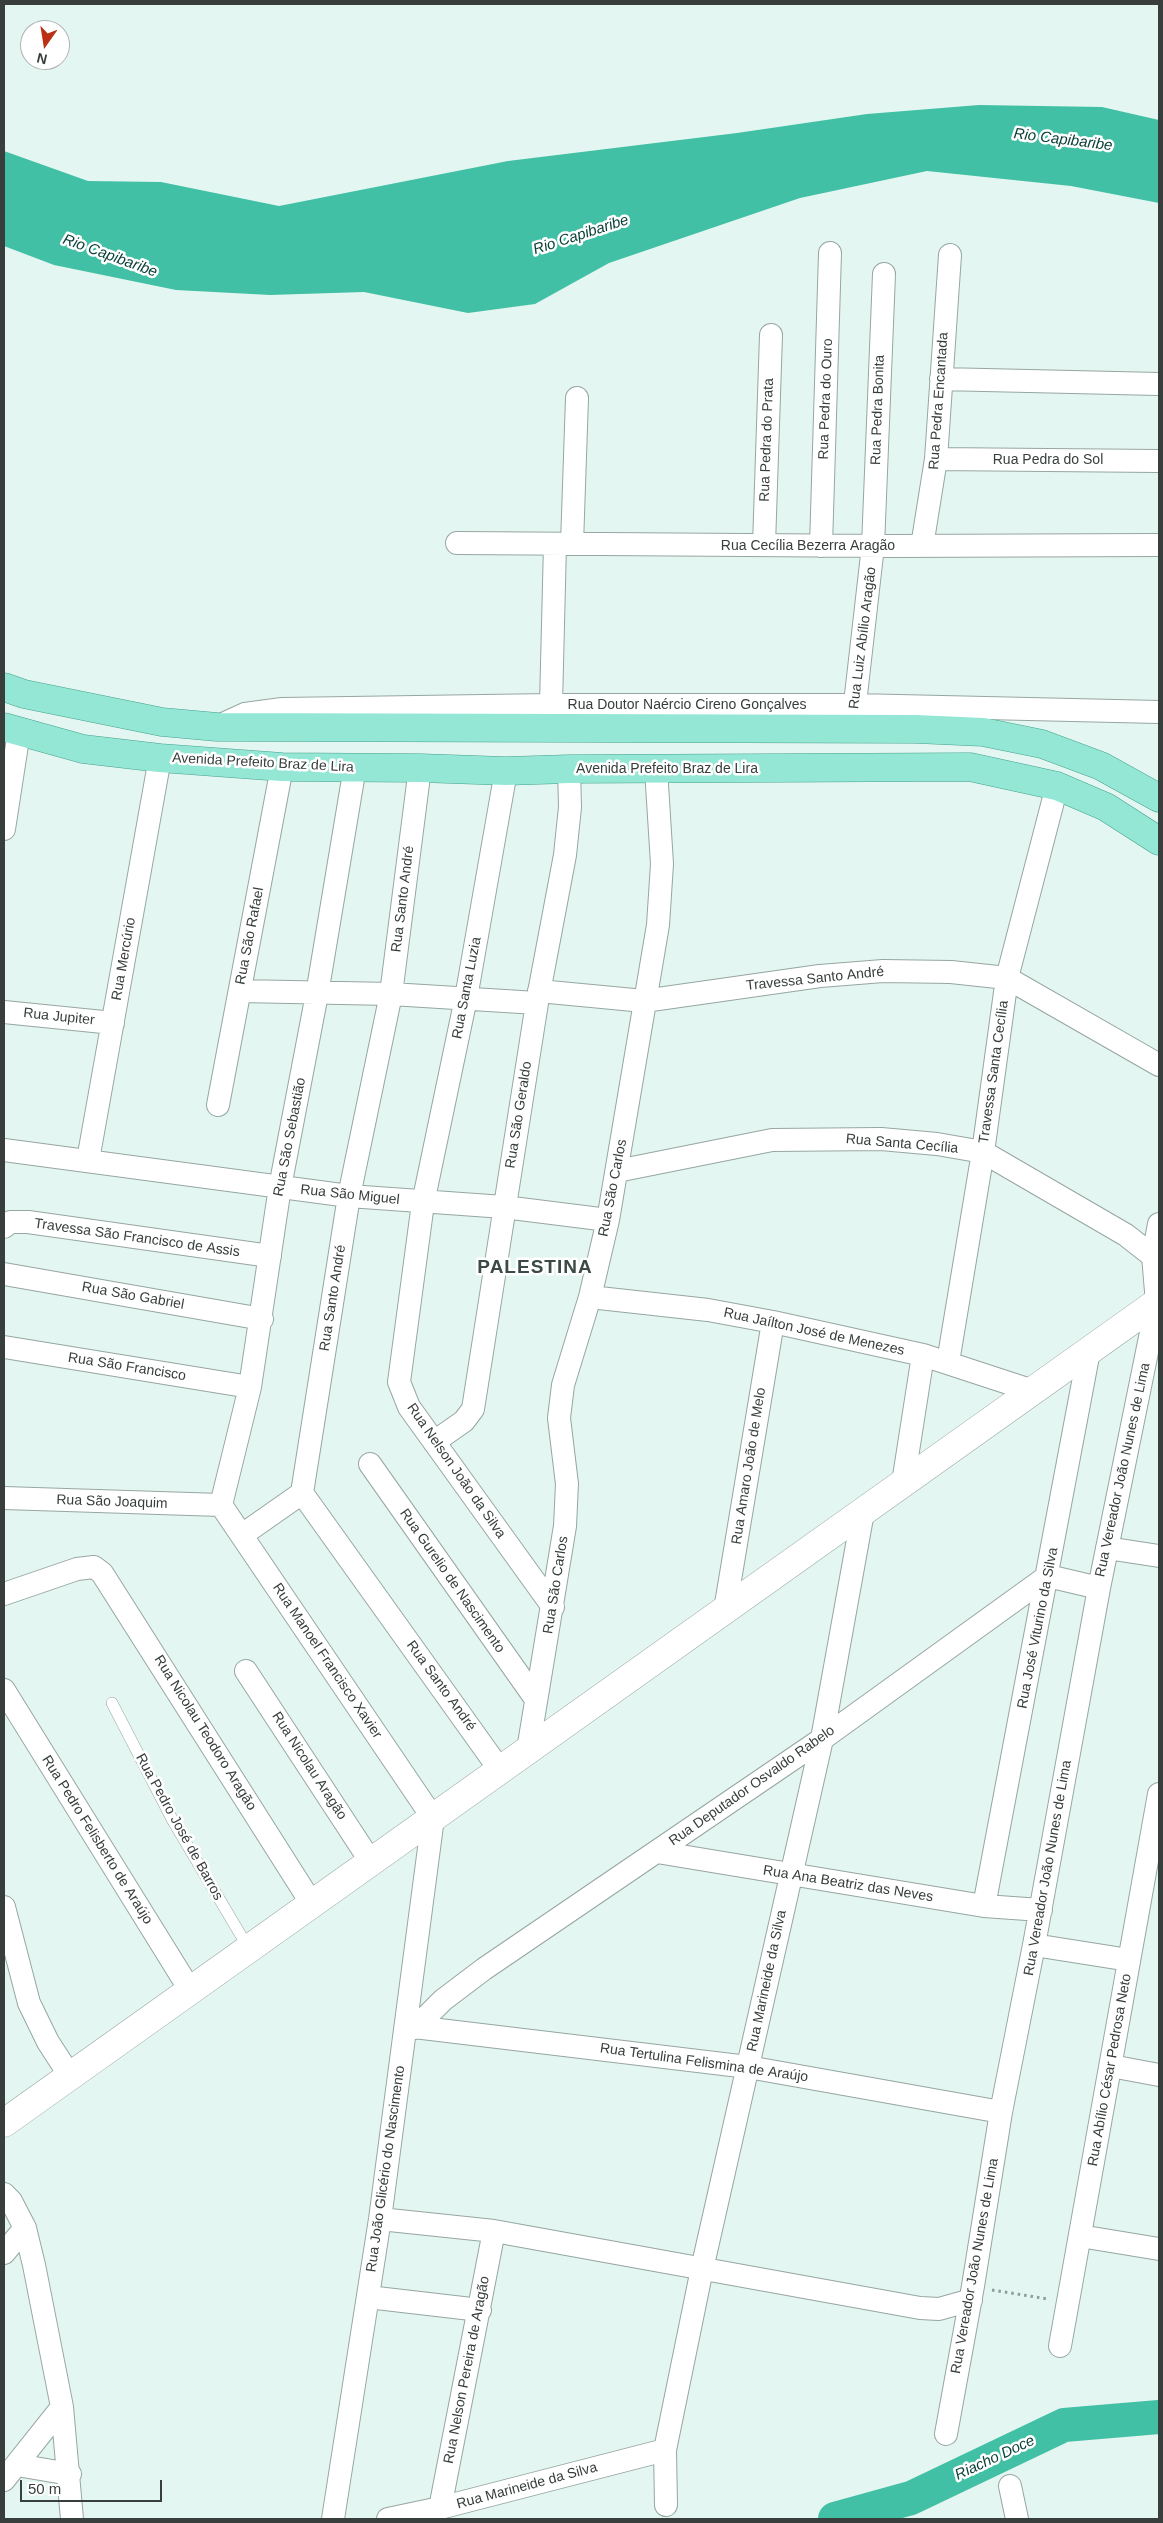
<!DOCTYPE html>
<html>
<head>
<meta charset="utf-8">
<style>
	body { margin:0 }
	#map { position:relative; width:1163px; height:2523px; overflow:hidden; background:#e4f6f1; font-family:Arial,sans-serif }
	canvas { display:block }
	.frame { position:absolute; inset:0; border:5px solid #373e3c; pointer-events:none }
	.north { position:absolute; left:20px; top:20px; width:50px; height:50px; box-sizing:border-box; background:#fff; border:1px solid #afb2b1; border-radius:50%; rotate:193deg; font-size:14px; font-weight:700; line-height:20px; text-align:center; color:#373e3c }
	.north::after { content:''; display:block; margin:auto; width:18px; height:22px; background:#bc3114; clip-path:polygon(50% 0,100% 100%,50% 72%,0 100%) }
	.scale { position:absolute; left:20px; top:2480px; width:142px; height:22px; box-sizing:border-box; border:2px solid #373e3c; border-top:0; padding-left:6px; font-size:15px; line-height:18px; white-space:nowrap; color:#373e3c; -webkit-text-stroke:4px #fff; paint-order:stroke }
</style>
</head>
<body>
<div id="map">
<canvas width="1163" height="2523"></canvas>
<div class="frame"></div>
<div class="north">N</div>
<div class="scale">50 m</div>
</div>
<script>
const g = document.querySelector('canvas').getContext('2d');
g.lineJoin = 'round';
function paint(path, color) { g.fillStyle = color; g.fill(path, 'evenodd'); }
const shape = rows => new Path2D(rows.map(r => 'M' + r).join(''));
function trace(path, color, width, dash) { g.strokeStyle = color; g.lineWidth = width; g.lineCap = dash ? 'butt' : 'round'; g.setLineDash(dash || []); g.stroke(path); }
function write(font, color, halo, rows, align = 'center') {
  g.font = font + ' Arial,sans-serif'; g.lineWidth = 5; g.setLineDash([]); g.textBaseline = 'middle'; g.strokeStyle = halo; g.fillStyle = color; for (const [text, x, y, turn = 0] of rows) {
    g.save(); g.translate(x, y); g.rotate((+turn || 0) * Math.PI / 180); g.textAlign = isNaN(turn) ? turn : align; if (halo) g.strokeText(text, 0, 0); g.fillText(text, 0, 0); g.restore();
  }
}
const water = shape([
	[979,105,1102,107,1159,120,1159,203,1071,186,927,171,800,198,609,263,535,304,468,313,364,292,270,295,176,290,54,265,4,246,4,151,88,181,161,182,279,206,508,161,737,133,867,114]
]);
const river = shape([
	[835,2519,911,2498,1064,2425,1159,2417]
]);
const path = shape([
	[992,2290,1048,2299]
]);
const lane = shape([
	[112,1703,173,1821,249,1949]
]);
const street = shape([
	[941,379,1159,384],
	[936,459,1159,461],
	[457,543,891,546,1159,545],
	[572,544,577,398],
	[764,545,771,335],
	[821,546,830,253],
	[922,546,936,459,950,255],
	[551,705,555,544],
	[853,721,873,546,884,274],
	[221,725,245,714,282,709,551,705,855,705,1159,712],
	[420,768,391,994,349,1196,302,1493,500,1770],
	[506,771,466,998,423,1203,399,1382,409,1407,553,1607],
	[4,829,19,732],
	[240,991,391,994,537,1003],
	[539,991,644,1001,820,976,883,971,951,972,1007,978,1159,1065],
	[4,1012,113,1023],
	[218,1105,282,767],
	[4,1150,349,1196,504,1207,608,1220],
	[88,1160,160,758],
	[617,1171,772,1140,881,1139,937,1144,983,1152,1126,1235,1159,1261],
	[4,1227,10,1222,28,1222,270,1256],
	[4,1274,262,1319],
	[590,1297,708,1310,773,1322,923,1355,1033,1391],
	[4,1347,250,1387],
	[948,1362,983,1152,1007,978,1057,786],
	[434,1442,464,1421,473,1409,537,1003,565,855,570,807,569,769],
	[370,1464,535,1698],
	[903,1483,923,1355],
	[4,1498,221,1505],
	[221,1505,433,1818,380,2219,333,2519],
	[221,1505,250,1387,280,1187,317,994,355,767],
	[242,1535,302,1493],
	[1107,1548,1159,1556],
	[4,1594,77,1569,94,1567,102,1573,312,1904],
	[725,1610,773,1322],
	[246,1671,371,1862],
	[4,1690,190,1990],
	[528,1750,565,1526,567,1484,559,1418,563,1385,590,1297,608,1220,658,925,662,864,656,769],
	[657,1852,984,1906,1041,1910],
	[984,1906,1089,1351],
	[4,1907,29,2003,48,2042,70,2076],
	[1034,1945,1129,1960],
	[406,2026,748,2067,1001,2112],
	[415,2028,443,2000,484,1969,822,1739,1048,1576,1099,1588],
	[1111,2066,1159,2075],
	[4,2194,11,2201,25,2228,34,2265,62,2407,72,2519],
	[380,2219,494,2231,920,2308,939,2309,971,2300],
	[1080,2236,1159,2249],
	[4,2253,25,2228],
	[368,2297,480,2310],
	[1060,2346,1159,1794],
	[946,2434,973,2286,1001,2112,1034,1945,1099,1588,1157,1303,1153,1256,1159,1224],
	[17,2465,70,2474],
	[4,2480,62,2407],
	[1010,2486,1017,2519],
	[666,2505,665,2450,702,2269,822,1739,863,1512],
	[440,2508,494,2231],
	[388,2519,440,2508,665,2450]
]);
const secondary = shape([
	[4,2123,1159,1301]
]);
const primary = shape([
	[4,687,24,694,162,722,217,727,916,729,983,732,1042,744,1101,766,1159,798],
	[4,727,83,749,160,758,282,767,420,768,506,771,569,769,970,767,1057,786,1106,807,1159,841]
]);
const streetNames = [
	["Rua Pedra do Ouro",826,399,-88],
	["Rua Pedra Encantada",939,401,-86],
	["Rua Pedra Bonita",878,410,-88],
	["Rua Pedra do Prata",767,440,-88],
	["Rua Pedra do Sol",1048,460],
	["Rua Cecília Bezerra Aragão",808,546],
	["Rua Luiz Abílio Aragão",863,638,-83],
	["Rua Doutor Naércio Cireno Gonçalves",687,705],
	["Avenida Prefeito Braz de Lira",263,763,3],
	["Avenida Prefeito Braz de Lira",667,769],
	["Rua Santo André",403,899,-83],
	["Rua São Rafael",250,936,-79],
	["Rua Mercúrio",124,959,-80],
	["Travessa Santo André",815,979,-6],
	["Rua Santa Luzia",467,988,-79],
	["Rua Jupiter",59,1017,6],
	["Travessa Santa Cecília",994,1072,-82],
	["Rua São Geraldo",519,1115,-81],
	["Rua São Sebastião",290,1137,-79],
	["Rua Santa Cecília",902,1144,5],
	["Rua São Carlos",613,1188,-79],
	["Rua São Miguel",350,1195,6],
	["Travessa São Francisco de Assis",137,1238,8],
	["Rua São Gabriel",133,1296,10],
	["Rua Santo André",333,1298,-81],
	["Rua Jaílton José de Menezes",814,1332,12],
	["Rua São Francisco",127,1367,9],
	["Rua Amaro João de Melo",749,1466,-81],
	["Rua Vereador João Nunes de Lima",1123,1470,-78],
	["Rua Nelson João da Silva",456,1471,55],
	["Rua São Joaquim",112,1502,2],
	["Rua Gurelio de Nascimento",452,1581,55],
	["Rua São Carlos",556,1585,-81],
	["Rua José Viturino da Silva",1038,1628,-79],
	["Rua Manoel Francisco Xavier",327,1661,56],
	["Rua Santo André",441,1686,54],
	["Rua Nicolau Teodoro Aragão",205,1733,58],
	["Rua Nicolau Aragão",309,1766,57],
	["Rua Deputador Osvaldo Rabelo",752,1786,-35],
	["Rua Pedro José de Barros",179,1827,61],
	["Rua Pedro Felisberto de Araújo",97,1840,58],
	["Rua Vereador João Nunes de Lima",1048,1868,-80],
	["Rua Ana Beatriz das Neves",848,1884,9],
	["Rua Marineide da Silva",767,1981,-78],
	["Rua Tertulina Felismina de Araújo",704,2063,8],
	["Rua Abílio César Pedrosa Neto",1110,2070,-80],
	["Rua João Glicério do Nascimento",386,2169,-82],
	["Rua Vereador João Nunes de Lima",975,2266,-80],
	["Rua Nelson Pereira de Aragão",467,2370,-79],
	["Rua Marineide da Silva",527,2486,-15]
];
const waterNames = [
	["Rio Capibaribe",1063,140,7],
	["Rio Capibaribe",581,235,-18],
	["Rio Capibaribe",110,256,20],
	["Riacho Doce",995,2458,-25]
];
const districtNames = [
	["PALESTINA",535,1268]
];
paint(water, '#42c0a5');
trace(river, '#42c0a5', 34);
trace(lane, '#96a6a1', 12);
trace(street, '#96a6a1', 24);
trace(secondary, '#96a6a1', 29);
trace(primary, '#45a18d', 29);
trace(path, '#8f9c99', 3, [2.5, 4]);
trace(lane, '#fff', 11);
trace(street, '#fff', 22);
trace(secondary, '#fff', 28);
trace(primary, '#94e7d5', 28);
write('14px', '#373e3c', '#fff', streetNames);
write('italic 15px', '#094136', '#fff', waterNames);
g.letterSpacing = '1px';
write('bold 19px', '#3b4a46', '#fff', districtNames);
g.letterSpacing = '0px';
</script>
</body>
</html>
